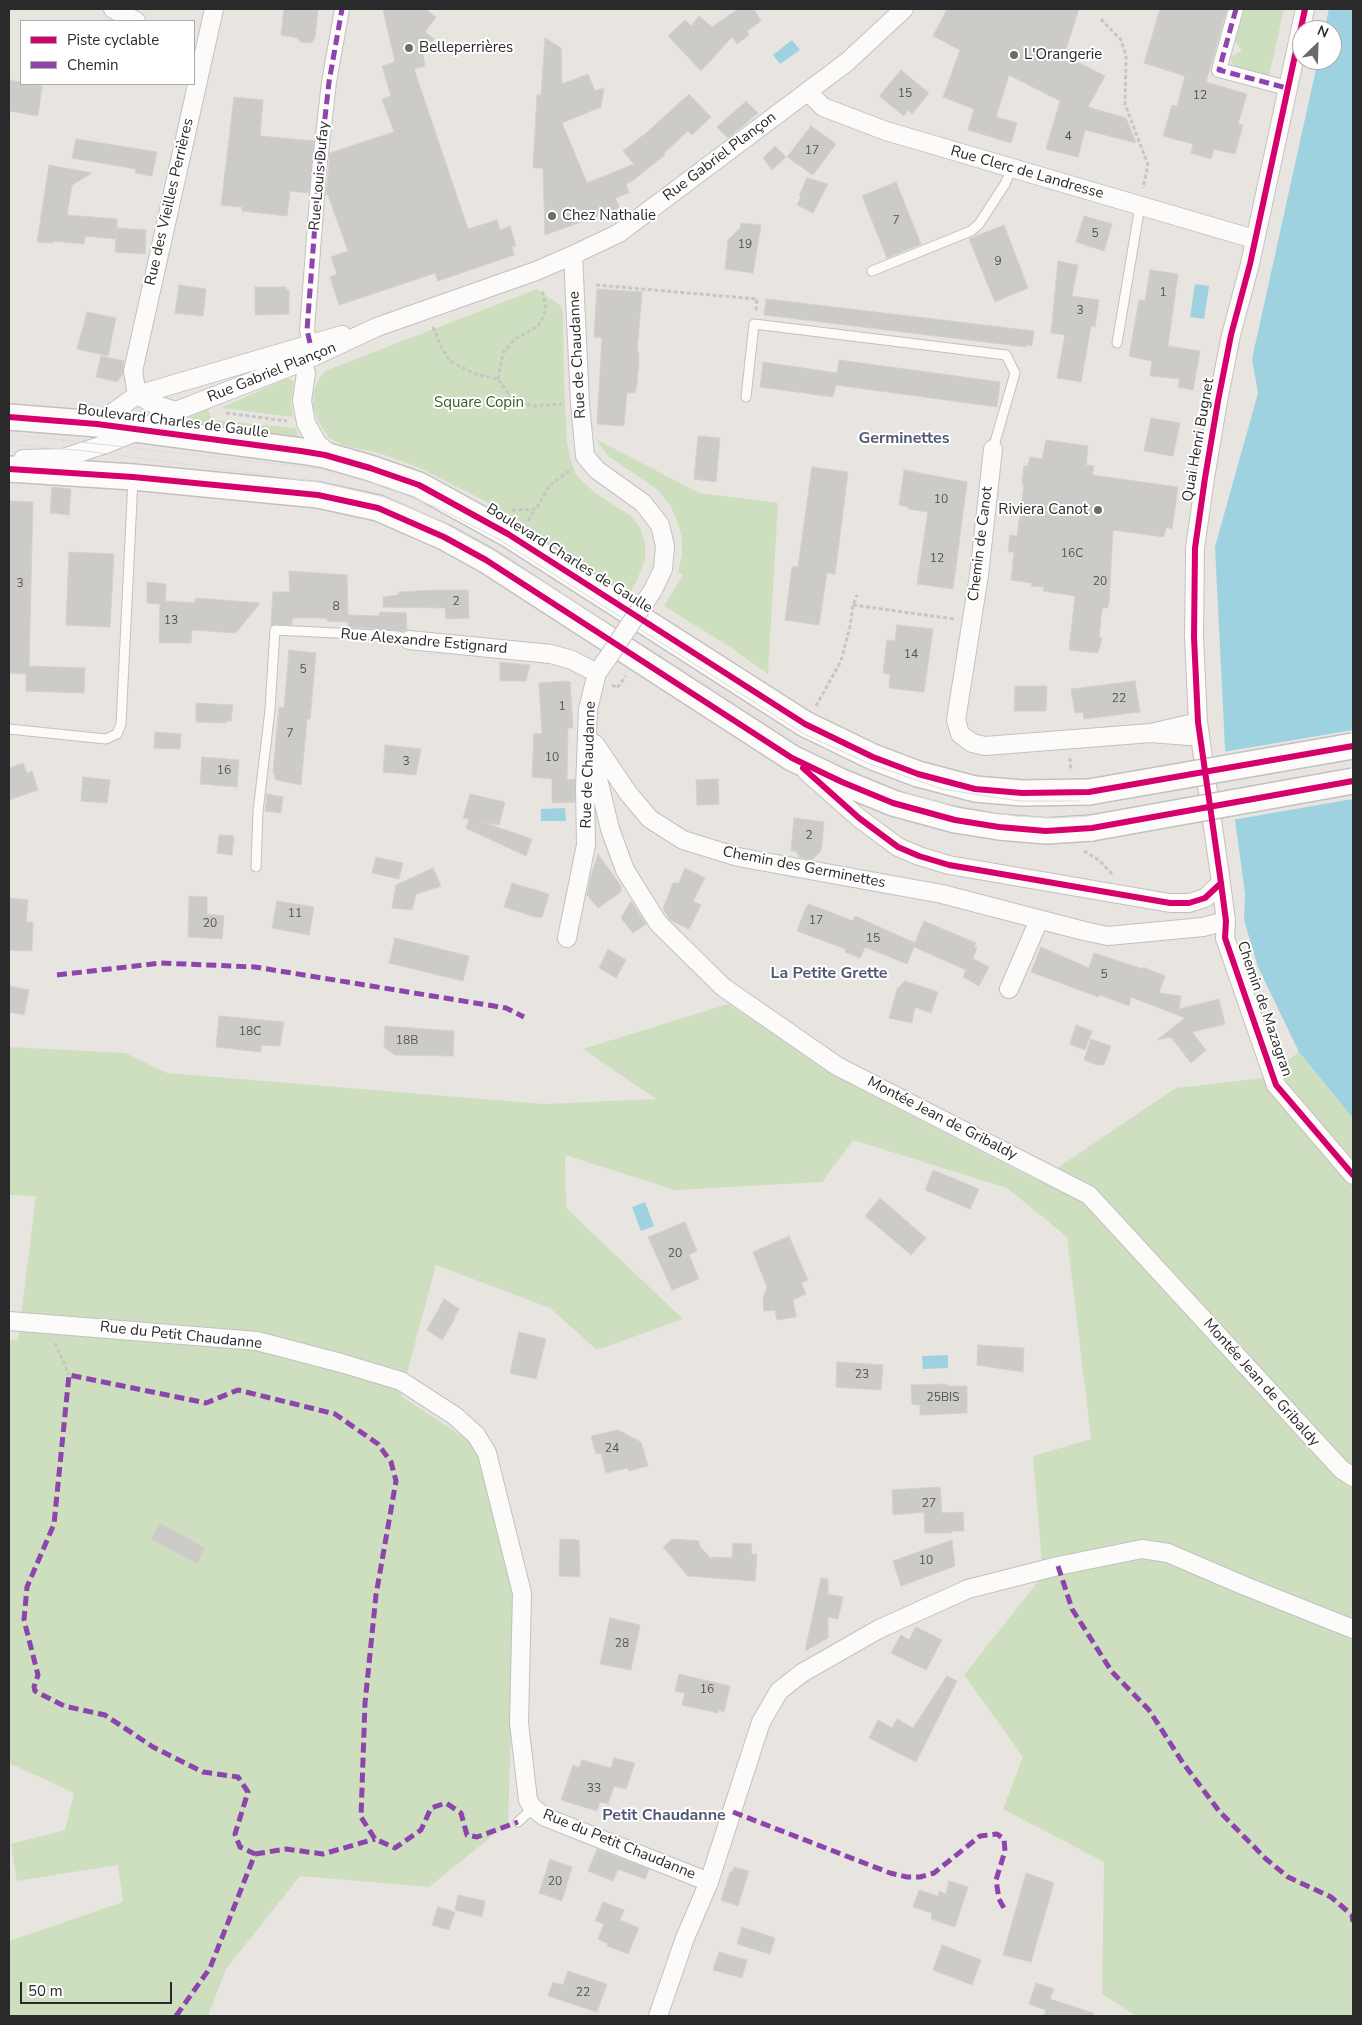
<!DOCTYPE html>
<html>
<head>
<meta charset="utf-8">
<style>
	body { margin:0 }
	#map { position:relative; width:1362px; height:2025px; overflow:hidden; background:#e8e5e1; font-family:"Nunito Sans",sans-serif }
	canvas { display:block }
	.frame { position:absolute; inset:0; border:10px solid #2a2a2a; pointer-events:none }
	.legend { position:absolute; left:20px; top:20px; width:175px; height:65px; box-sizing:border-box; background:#fff; border:1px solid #aaa; margin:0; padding:6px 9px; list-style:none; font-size:15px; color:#2a2a2a }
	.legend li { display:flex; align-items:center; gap:10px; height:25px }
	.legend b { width:25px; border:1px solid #aaa }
	.north { position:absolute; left:1292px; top:20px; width:50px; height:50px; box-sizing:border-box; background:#fff; border:1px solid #aaa; border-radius:50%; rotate:24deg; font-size:14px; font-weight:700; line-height:20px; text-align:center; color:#2a2a2a }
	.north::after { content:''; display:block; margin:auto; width:18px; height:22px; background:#6c6b6a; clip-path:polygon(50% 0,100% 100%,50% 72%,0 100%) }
	.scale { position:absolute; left:20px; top:1982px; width:152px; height:22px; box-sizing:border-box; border:2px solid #2a2a2a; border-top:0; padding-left:6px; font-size:15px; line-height:18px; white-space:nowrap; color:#2a2a2a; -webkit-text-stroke:4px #fff; paint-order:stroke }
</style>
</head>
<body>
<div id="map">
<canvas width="1362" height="2025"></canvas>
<div class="frame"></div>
<ul class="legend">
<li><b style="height:6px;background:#d6006c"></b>Piste cyclable</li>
<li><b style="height:6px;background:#8e44ad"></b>Chemin</li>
</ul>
<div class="north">N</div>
<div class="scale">50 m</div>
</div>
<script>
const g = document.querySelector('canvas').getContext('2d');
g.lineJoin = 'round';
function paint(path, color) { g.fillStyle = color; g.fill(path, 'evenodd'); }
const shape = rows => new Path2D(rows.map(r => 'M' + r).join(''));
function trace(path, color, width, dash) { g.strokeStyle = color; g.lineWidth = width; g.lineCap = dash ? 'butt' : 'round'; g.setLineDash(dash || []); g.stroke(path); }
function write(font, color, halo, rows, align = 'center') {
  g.font = font + ' "Nunito Sans",sans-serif'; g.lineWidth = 4; g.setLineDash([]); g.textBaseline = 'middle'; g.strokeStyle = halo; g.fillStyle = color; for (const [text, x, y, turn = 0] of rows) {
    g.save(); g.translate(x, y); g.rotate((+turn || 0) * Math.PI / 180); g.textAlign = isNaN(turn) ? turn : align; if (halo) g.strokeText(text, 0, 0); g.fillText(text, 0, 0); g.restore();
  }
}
const green = shape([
	[1242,9,1284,9,1269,76,1235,68,1230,57,1242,51,1234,40],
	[537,289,561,306,563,315,564,382,567,442,571,462,576,475,595,493,631,516,640,528,645,543,645,560,637,580,629,595,485,501,420,468,382,454,343,445,329,438,318,421,313,405,314,390,319,378,325,371],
	[288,378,294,382,291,401,293,417,221,408],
	[207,409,213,420,296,428,299,438,185,426,183,420],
	[596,439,699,493,778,503,768,674,730,647,664,606,683,575,678,572,682,555,682,539,679,526,671,507,658,490,608,456],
	[728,1004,865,1092,1038,1181,1176,1088,1264,1078,1299,1052,1353,1118,1353,2016,1136,2016,1102,1994,1104,1862,1003,1809,1023,1757,964,1675,1043,1575,1033,1456,1091,1439,1067,1237,1007,1188,853,1140,822,1182,675,1190,565,1155,566,1208,683,1319,597,1350,550,1308,436,1265,401,1396,477,1446,515,1605,508,1823,429,1887,300,1876,226,1969,208,2016,9,2016,9,1941,123,1902,118,1865,17,1881,11,1844,65,1830,74,1793,9,1763,9,1340,18,1340,36,1196,9,1195,9,1047,125,1053,167,1073,544,1104,656,1099,583,1049]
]);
const water = shape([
	[1329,9,1353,9,1353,1118,1299,1052,1258,967,1244,920,1245,893,1225,748,1215,547,1258,393,1252,359,1318,60,1332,60,1332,30,1324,30],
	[792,40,800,50,780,64,773,55],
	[1195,284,1209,286,1204,319,1190,317],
	[565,808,566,821,541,821,541,809],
	[645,1202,654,1226,641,1231,632,1207],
	[948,1355,948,1368,923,1369,922,1356]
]);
const pier = shape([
	[1353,730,1353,799,1232,820,1223,752]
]);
const building = shape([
	[284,9,318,9,315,38,311,43,300,42,298,38,281,35,284,9],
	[383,9,425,9,436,17,425,32,434,39,423,55,425,66,414,69,468,229,497,220,500,230,510,226,516,246,512,247,514,255,438,281,435,273,339,305,330,277,337,274,331,257,348,251,328,195,326,195,330,153,394,132,382,99,391,96,382,66,395,62,383,9],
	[738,9,754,9,761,21,747,31,749,35,737,44,732,37,701,71,668,36,685,20,691,26,699,16,712,27,738,9],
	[947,9,1079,9,1064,55,1105,76,1088,107,1126,118,1136,143,1085,130,1078,157,1046,149,1060,101,1009,75,996,117,1017,123,1011,143,968,130,974,109,943,97,960,50,933,36,947,9],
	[1160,9,1227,9,1206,82,1247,94,1238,124,1243,125,1235,154,1214,149,1211,159,1191,153,1193,144,1163,136,1172,105,1177,106,1185,76,1144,63,1160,9],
	[545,38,561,48,562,84,588,74,595,91,604,88,601,107,562,123,587,183,634,164,623,151,646,133,689,94,711,117,692,135,688,131,664,153,665,155,632,181,626,184,629,193,615,198,620,208,545,235,543,168,533,168,537,95,541,95,545,38],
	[901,70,929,93,912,114,908,110,904,116,879,96,901,70],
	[9,80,21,82,21,84,42,86,38,116,9,111,9,80],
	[234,97,263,100,260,136,314,141,309,193,290,191,287,216,242,211,242,207,221,205,234,97],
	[746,101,758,113,728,138,717,127,746,101],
	[811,126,836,144,813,175,787,157,811,126],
	[76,139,157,152,152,176,135,173,136,169,72,158,76,139],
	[775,146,786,157,772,170,763,158,775,146],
	[49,165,92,173,72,185,67,215,117,219,117,228,146,230,145,254,115,252,117,228,116,239,85,236,84,244,53,241,53,243,37,242,49,165],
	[807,178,828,184,813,213,797,205,801,197,799,196,807,178],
	[896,182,921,244,887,258,862,196,896,182],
	[1084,216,1112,224,1104,251,1076,242,1084,216],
	[741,223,761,225,753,273,725,269,728,240,740,228,741,223],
	[1004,225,1028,288,995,302,969,239,1004,225],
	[1058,261,1078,265,1072,296,1099,300,1095,327,1091,326,1081,382,1057,378,1065,335,1051,333,1058,261],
	[1150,270,1178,274,1168,346,1200,351,1193,390,1178,387,1180,379,1150,376,1152,361,1129,356,1139,300,1145,301,1150,270],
	[179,285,206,289,203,316,175,313,179,285],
	[255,287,286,287,286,290,289,290,289,314,255,315,255,287],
	[597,289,642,292,637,351,638,351,639,360,637,383,635,393,627,393,624,426,597,424,602,338,594,337,597,289],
	[766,299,775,300,1034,331,1032,346,1026,345,1026,347,764,315,766,299],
	[87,312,116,318,108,356,77,349,87,312],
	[101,356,124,361,123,374,117,382,96,377,101,356],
	[839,360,1000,382,997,407,836,385,833,397,760,387,763,362,837,373,839,360],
	[1151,418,1180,423,1173,456,1144,451,1151,418],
	[698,436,720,438,716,482,694,479,698,436],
	[1046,440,1088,446,1086,465,1094,466,1092,475,1178,487,1172,529,1166,527,1164,537,1113,530,1109,603,1107,608,1102,608,1099,637,1102,638,1098,653,1069,650,1075,596,1043,591,1044,587,1031,586,1032,583,1011,580,1014,552,1008,552,1010,535,1017,536,1024,485,1022,484,1024,466,1028,466,1030,457,1042,459,1046,440],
	[812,467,848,472,835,574,827,573,819,625,785,620,792,567,798,567,812,467],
	[904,470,967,482,953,589,917,584,928,512,908,509,909,507,899,505,904,470],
	[52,487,71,489,69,515,50,513,52,487],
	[9,501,33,502,29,666,85,668,84,693,26,691,26,674,9,673,9,501],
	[69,552,114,554,110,627,66,625,69,552],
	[289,571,347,575,348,615,379,616,380,612,406,613,407,630,403,631,348,627,348,622,328,621,326,618,292,618,292,625,271,625,273,592,290,592,289,571],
	[147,582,166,584,165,601,195,603,196,598,260,603,236,633,192,630,191,643,159,643,160,604,147,603,147,582],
	[438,590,468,590,469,618,446,619,445,608,383,607,383,597,398,595,399,592,438,590],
	[897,625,933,629,924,692,889,688,890,674,883,673,887,640,895,641,897,625],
	[289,650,316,653,310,719,307,719,301,785,276,780,273,772,279,707,284,708,289,650],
	[500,662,530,665,526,681,500,681,500,662],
	[566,681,570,682,573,728,568,728,567,780,575,779,575,802,552,803,552,779,532,777,534,733,542,734,539,683,566,681],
	[1135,681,1140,712,1084,719,1083,712,1075,713,1071,689,1135,681],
	[1015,686,1047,686,1046,711,1014,711,1015,686],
	[196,703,233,705,231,721,226,721,226,723,196,722,196,703],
	[155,732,181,734,180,749,154,748,155,732],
	[385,745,421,749,416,775,383,772,385,745],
	[202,757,239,760,237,787,200,784,202,757],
	[23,763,27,773,32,771,38,790,9,800,9,768,23,763],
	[83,777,110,780,107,803,81,801,83,777],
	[718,779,719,804,697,805,696,780,718,779],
	[267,794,283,797,281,813,265,811,267,794],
	[470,794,505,802,499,825,482,822,532,839,526,856,466,828,469,819,463,818,470,794],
	[794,818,824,822,821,851,812,860,799,857,796,851,791,851,794,818],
	[219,835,234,836,232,855,217,853,219,835],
	[598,854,621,886,621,892,598,908,587,895,591,876,598,854],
	[376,857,403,863,399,879,372,873,376,857],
	[433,868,441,886,416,894,412,910,392,908,396,885,433,868],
	[685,868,705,878,693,901,701,905,689,929,670,920,663,909,673,883,679,883,685,868],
	[512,883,549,894,542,917,535,917,504,907,512,883],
	[189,896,207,897,207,914,224,916,222,939,188,937,189,896],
	[9,898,28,900,26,922,33,922,32,951,9,950,9,898],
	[277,901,314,907,309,935,272,928,277,901],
	[631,901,646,924,633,933,621,918,631,901],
	[809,904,853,921,855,916,915,943,924,921,976,943,974,947,977,948,971,962,972,958,989,967,979,986,963,977,966,970,914,947,907,964,865,947,860,958,845,952,846,949,797,931,806,907,809,904],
	[395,938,469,956,463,981,389,963,395,938],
	[1041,947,1089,968,1094,953,1143,969,1143,967,1165,976,1159,993,1181,996,1179,1009,1219,999,1225,1024,1192,1032,1206,1050,1191,1063,1171,1037,1157,1040,1185,1018,1131,997,1129,1006,1100,995,1098,997,1031,972,1041,947],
	[608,949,626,960,616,978,599,968,608,949],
	[905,981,938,992,931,1013,915,1007,912,1023,889,1018,897,989,905,981],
	[9,986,29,990,24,1015,9,1012,9,986],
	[219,1016,284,1022,280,1046,261,1045,261,1052,216,1047,219,1016],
	[1076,1025,1092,1031,1085,1050,1070,1044,1076,1025],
	[385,1026,454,1031,453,1056,395,1055,384,1047,385,1026],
	[1091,1039,1111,1046,1104,1065,1097,1065,1084,1060,1091,1039],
	[933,1170,979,1189,970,1209,925,1190,933,1170],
	[880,1198,926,1238,911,1255,865,1216,880,1198],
	[685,1222,697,1251,689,1255,699,1279,672,1290,648,1237,685,1222],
	[789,1236,808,1280,801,1283,806,1294,793,1300,796,1317,777,1320,775,1310,764,1311,763,1299,767,1287,753,1252,789,1236],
	[444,1299,459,1309,454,1317,455,1318,442,1340,427,1330,444,1299],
	[519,1332,546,1339,536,1379,510,1373,519,1332],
	[978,1345,1024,1348,1023,1372,977,1365,978,1345],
	[837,1362,883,1365,881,1390,836,1387,837,1362],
	[947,1384,947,1386,967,1386,967,1413,920,1415,920,1405,912,1404,911,1385,947,1384],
	[618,1430,641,1442,648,1466,629,1471,628,1468,606,1473,601,1453,596,1454,591,1436,618,1430],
	[940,1487,942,1513,963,1512,964,1531,951,1531,952,1533,925,1533,924,1512,893,1515,892,1490,940,1487],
	[160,1523,205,1548,197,1564,151,1539,160,1523],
	[560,1539,579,1540,580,1577,559,1576,560,1539],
	[672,1539,699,1541,699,1545,712,1560,711,1557,732,1558,733,1543,752,1544,751,1554,757,1554,755,1581,688,1576,663,1547,672,1539],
	[952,1540,955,1566,901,1586,893,1561,952,1540],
	[821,1578,828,1579,828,1594,843,1597,838,1619,828,1617,828,1638,805,1651,821,1578],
	[610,1618,640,1625,631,1670,600,1664,610,1618],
	[916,1627,942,1640,926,1670,891,1653,901,1635,909,1640,916,1627],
	[679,1674,730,1686,724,1712,719,1710,718,1713,682,1705,685,1693,675,1691,679,1674],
	[947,1676,957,1681,916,1762,869,1738,878,1720,892,1728,897,1719,913,1728,947,1676],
	[614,1758,635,1763,626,1789,614,1786,608,1804,600,1802,597,1811,561,1800,573,1765,579,1768,582,1760,611,1768,614,1758],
	[597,1849,649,1869,645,1879,618,1869,613,1881,588,1871,597,1849],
	[550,1859,572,1867,562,1901,539,1893,550,1859],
	[734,1867,749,1871,738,1906,721,1900,730,1872,732,1872,734,1867],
	[1026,1873,1054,1883,1031,1962,1003,1955,1026,1873],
	[949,1881,968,1887,955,1927,931,1919,932,1913,913,1907,919,1890,938,1896,939,1891,946,1894,949,1881],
	[458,1895,485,1901,482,1917,455,1910,458,1895],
	[603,1902,624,1910,620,1920,639,1928,628,1954,607,1946,608,1944,598,1939,604,1924,595,1921,603,1902],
	[438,1907,455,1912,449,1930,432,1925,438,1907],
	[742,1927,775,1938,770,1954,737,1944,742,1927],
	[942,1945,981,1960,972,1985,933,1970,942,1945],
	[719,1952,747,1960,742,1978,713,1970,719,1952],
	[568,1971,607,1984,597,2012,548,1996,553,1982,563,1985,568,1971],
	[1036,1983,1054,1989,1050,1999,1093,2013,1093,2016,1044,2016,1046,2010,1029,2004,1036,1983]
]);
const path = shape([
	[1101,19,1121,40,1126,56,1125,104,1148,165,1143,188],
	[596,285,757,299,756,311],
	[433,327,441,347,450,361,475,374,498,379,512,399,532,406,562,404],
	[498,379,503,353,515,339,538,326,542,319,546,308,542,289],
	[226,413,287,421],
	[512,510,536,509,550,485,572,469],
	[528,521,535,509],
	[853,605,954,619],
	[612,685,617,688,626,676],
	[816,706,841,661,850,626,853,605,857,595],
	[1070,758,1071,771],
	[1084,851,1100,861,1112,874],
	[55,1343,69,1375]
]);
const service = shape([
	[872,271,971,231,979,224,1005,184,1012,168],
	[1117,343,1140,206],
	[746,397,754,324,1006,355,1015,373,993,449],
	[9,729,106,739,117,734,121,724,133,479],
	[256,867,258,811,270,710,275,630,398,636,409,640],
	[518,1822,533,1808]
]);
const pedestrian = shape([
	[1236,9,1219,70,1287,88],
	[310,343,307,330,319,171,329,82,342,9]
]);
const minor = shape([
	[113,9,136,21],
	[1305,9,1250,264,1231,335,1218,401,1205,478,1195,548,1194,637,1198,722,1221,883,1226,921,1225,938,1276,1085,1353,1175],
	[808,92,823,107,886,131,1254,239],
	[573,255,580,404,585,456,597,470,643,503,660,525,665,546,663,569,653,590],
	[294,357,302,362,306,373,302,401,306,423,317,443,333,457],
	[176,411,154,404,137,395,133,371,214,9],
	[97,424,137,395,342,335],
	[993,449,979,575,956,720,960,734,972,743,985,746,1151,733],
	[23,459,63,458,106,444,141,430,176,411,302,362,377,327,536,271,573,255,619,233,847,62,904,9],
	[409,640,551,654,572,660,597,673],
	[1198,722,1151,733,1188,736,1200,735],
	[587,733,610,829,625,870,658,923,723,987,837,1066,1089,1195,1341,1469,1353,1477],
	[595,744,628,793,650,819,683,840,738,857,942,894,1084,931,1108,936,1203,927,1226,921],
	[807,772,859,818,898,847,919,856,949,865,1170,903,1189,903,1205,898,1221,883],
	[567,938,586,845,585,788,588,709,597,673,607,659],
	[1009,989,1039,920],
	[9,1321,257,1341,341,1363,401,1381,455,1416,476,1435,487,1453,522,1593,519,1723,528,1800,533,1808,545,1817,709,1882],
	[658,2016,685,1938,709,1882,761,1722,779,1691,802,1673,879,1629,968,1589,1058,1566,1142,1549,1168,1553,1245,1586,1353,1629]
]);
const secondary = shape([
	[9,417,97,424,301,451,325,455,370,468,419,485,508,534,805,724,873,757,918,774,975,789,1022,793,1089,792],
	[9,469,133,477,318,495,378,508,444,537,486,560,792,758,842,782,893,803,955,820,999,827,1046,831,1092,828]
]);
const tram = shape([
	[9,434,321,469,386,487,440,509,500,540,804,734,870,764,942,789,1019,801,1090,801,1353,756],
	[9,444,86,451,318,482,384,497,437,519,493,550,800,743,865,776,902,791,939,802,1015,816,1054,818,1091,816,1353,771]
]);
const minorBridge = shape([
	[607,659,653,590]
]);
const secondaryBridge = shape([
	[1089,792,1353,746],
	[1092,828,1353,781]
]);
const quiet = shape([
	[1236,9,1219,70,1287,88],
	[310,343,307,330,319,171,329,82,342,9],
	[57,975,161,963,255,967,506,1008,524,1017],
	[1058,1566,1072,1609,1112,1672,1149,1710,1183,1763,1219,1811,1266,1859,1288,1877,1331,1897,1352,1915,1353,1922],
	[733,1812,890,1873,907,1877,920,1877,934,1873,980,1836,997,1834,1004,1839,1005,1851,996,1880,999,1899,1006,1912],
	[255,1854,286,1849,323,1854,375,1839],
	[176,2016,210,1968,255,1854,240,1847,235,1834,248,1792,238,1777,203,1772,153,1747,105,1715,64,1706,35,1691,34,1687,38,1675,24,1620,27,1587,54,1524,69,1375,206,1403,238,1390,335,1414,378,1444,391,1462,396,1481,376,1595,365,1703,361,1817,375,1839,395,1848,421,1830,431,1808,446,1803,461,1813,467,1835,477,1837,518,1822]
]);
const cycleway = shape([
	[1305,9,1250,264,1231,335,1218,401,1205,478,1195,548,1194,637,1198,722,1221,883,1226,921,1225,938,1276,1085,1353,1175],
	[9,417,97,424,301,451,325,455,370,468,419,485,508,534,805,724,873,757,918,774,975,789,1022,793,1089,792,1353,746],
	[9,469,133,477,318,495,378,508,444,537,486,560,792,758,842,782,893,803,955,820,999,827,1046,831,1092,828,1353,781],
	[803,768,859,818,898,847,919,856,949,865,1170,903,1189,903,1205,898,1221,883]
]);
const markers = [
	[409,48,5,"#6c6b6a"],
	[1014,55,5,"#6c6b6a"],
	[552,216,5,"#6c6b6a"],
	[1098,510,5,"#6c6b6a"]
];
const numberNames = [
	["15",905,94],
	["12",1200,96],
	["4",1068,137],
	["17",812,151],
	["7",896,221],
	["5",1095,234],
	["19",745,245],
	["9",998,262],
	["1",1163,293],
	["3",1080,311],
	["10",941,500],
	["16C",1072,554],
	["12",937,559],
	["20",1100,582],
	["3",20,584],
	["2",456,602],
	["8",336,607],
	["13",171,621],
	["14",911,655],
	["5",303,670],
	["22",1119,699],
	["1",562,707],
	["7",290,734],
	["10",552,758],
	["3",406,762],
	["16",224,771],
	["2",809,836],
	["11",295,914],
	["17",816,921],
	["20",210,924],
	["15",873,939],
	["5",1104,975],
	["18C",250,1032],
	["18B",407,1041],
	["20",675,1254],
	["23",862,1375],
	["25BIS",943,1398],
	["24",612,1449],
	["27",929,1504],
	["10",926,1561],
	["28",622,1644],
	["16",707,1690],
	["33",594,1789],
	["20",555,1882],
	["22",583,1993]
];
const poiNames = [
	["Belleperrières",419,48],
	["L'Orangerie",1024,55],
	["Chez Nathalie",562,216],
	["Riviera Canot",1088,510,"right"]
];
const streetNames = [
	["Rue Gabriel Plançon",720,157,-37],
	["Rue Clerc de Landresse",1027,173,16],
	["Rue Louis Dufay",320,176,-85],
	["Rue des Vieilles Perrières",170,202,-77],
	["Rue de Chaudanne",578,355,-93],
	["Rue Gabriel Plançon",272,373,-22],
	["Boulevard Charles de Gaulle",173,422,7],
	["Quai Henri Bugnet",1199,440,-80],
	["Chemin de Canot",981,544,-83],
	["Boulevard Charles de Gaulle",569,559,32],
	["Rue Alexandre Estignard",424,642,5],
	["Rue de Chaudanne",589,765,-88],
	["Chemin des Germinettes",804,868,11],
	["Chemin de Mazagran",1264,1009,71],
	["Montée Jean de Gribaldy",942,1119,27],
	["Rue du Petit Chaudanne",181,1336,6],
	["Montée Jean de Gribaldy",1261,1383,48],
	["Rue du Petit Chaudanne",619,1845,22]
];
const parkNames = [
	["Square Copin",479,403]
];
const neighbourhoodNames = [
	["Germinettes",904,439],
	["La Petite Grette",829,974],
	["Petit Chaudanne",664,1816]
];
paint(green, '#cddfbe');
paint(water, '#9ed2e0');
paint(pier, '#e8e5e1');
paint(building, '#cdcbc8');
trace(building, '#d3d0cd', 1);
trace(service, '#c2c1c1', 11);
trace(pedestrian, '#c2c1c1', 16);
trace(minor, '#c2c1c1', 20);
trace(secondary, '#c2c1c1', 28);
trace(path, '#c6c6c5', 3, [4, 2.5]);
trace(service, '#fcfbfa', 9);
trace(pedestrian, '#fcfbfa', 14);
trace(minor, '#fcfbfa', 18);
trace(secondary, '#fcfbfa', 25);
trace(tram, '#deddde', 1);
trace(minorBridge, '#c2c1c1', 20, []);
trace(secondaryBridge, '#c2c1c1', 28, []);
trace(minorBridge, '#fcfbfa', 18);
trace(secondaryBridge, '#fcfbfa', 25);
trace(quiet, '#8e44ad', 5, [10, 5]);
trace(cycleway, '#d6006c', 6);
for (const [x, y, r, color] of markers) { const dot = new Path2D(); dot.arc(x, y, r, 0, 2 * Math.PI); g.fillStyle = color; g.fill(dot); trace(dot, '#fff', 2); }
write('12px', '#545453', null, numberNames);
write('15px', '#2a2a2a', '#fff', poiNames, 'left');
write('15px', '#2a2a2a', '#fff', streetNames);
write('15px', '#325f23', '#fff', parkNames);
write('bold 16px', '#505876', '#fff', neighbourhoodNames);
</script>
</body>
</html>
